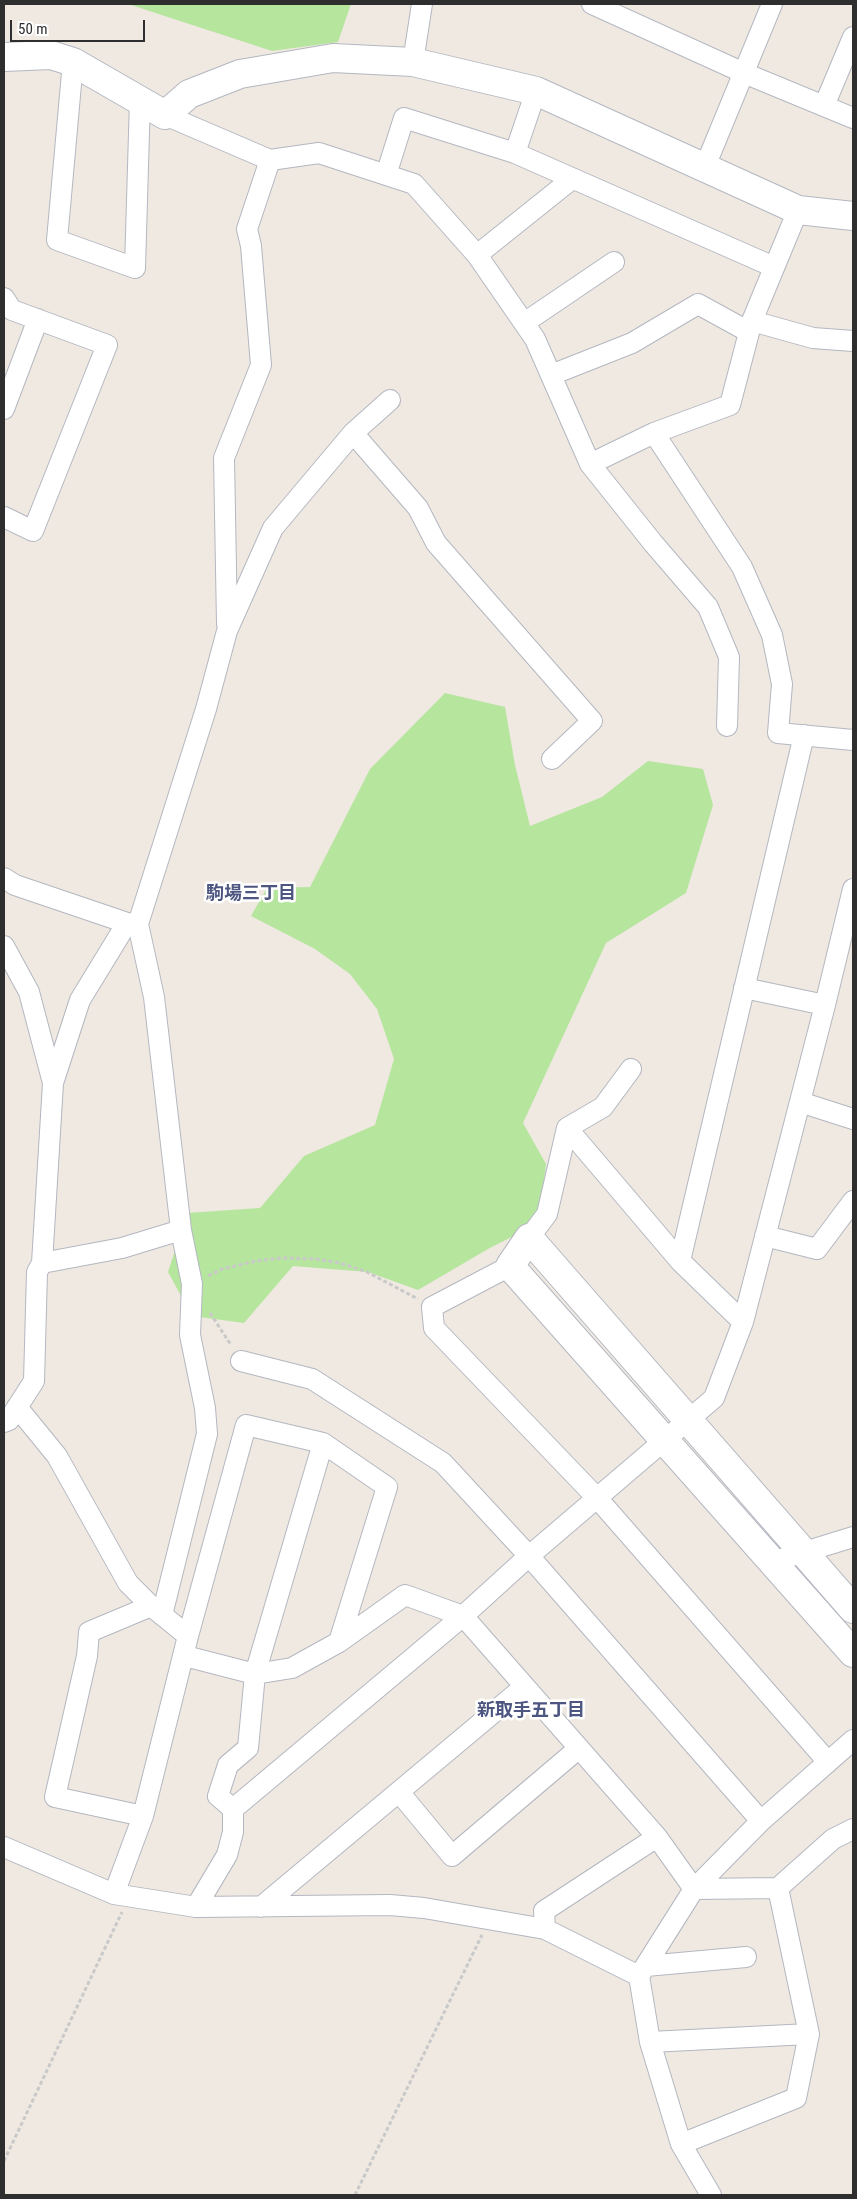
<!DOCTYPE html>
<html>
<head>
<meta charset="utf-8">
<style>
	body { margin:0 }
	#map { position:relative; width:857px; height:2199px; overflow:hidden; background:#efe9e1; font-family:"Roboto Condensed",sans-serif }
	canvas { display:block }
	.frame { position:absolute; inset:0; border:5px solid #2e2e2e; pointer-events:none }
	.scale { position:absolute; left:10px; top:20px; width:135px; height:22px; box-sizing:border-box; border:2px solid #2e2e2e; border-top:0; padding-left:6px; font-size:15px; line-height:18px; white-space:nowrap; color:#2e2e2e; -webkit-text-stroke:4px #fff; paint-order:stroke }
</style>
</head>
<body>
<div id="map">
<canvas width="857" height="2199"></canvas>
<div class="frame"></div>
<div class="scale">50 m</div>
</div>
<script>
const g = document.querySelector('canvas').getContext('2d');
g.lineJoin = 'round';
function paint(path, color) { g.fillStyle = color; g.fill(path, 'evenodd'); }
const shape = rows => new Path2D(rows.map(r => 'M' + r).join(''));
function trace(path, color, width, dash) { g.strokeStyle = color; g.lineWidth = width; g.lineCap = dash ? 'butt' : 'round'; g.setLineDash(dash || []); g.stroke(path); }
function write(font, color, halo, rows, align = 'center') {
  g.font = font + ' "Roboto Condensed","Noto Sans JP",sans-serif'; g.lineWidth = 5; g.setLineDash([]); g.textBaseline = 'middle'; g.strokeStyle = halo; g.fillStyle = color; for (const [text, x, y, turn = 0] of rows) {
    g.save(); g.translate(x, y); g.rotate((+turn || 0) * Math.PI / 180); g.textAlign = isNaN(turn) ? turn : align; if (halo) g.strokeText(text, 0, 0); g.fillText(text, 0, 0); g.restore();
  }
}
const green = shape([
	[128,4,351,4,338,42,272,51],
	[445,693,505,707,515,765,530,826,602,797,648,761,703,769,713,805,686,893,606,943,523,1123,546,1164,539,1223,488,1249,418,1290,368,1272,293,1266,244,1323,192,1316,168,1272,187,1213,260,1208,304,1156,375,1125,394,1059,377,1009,350,974,315,949,251,916,267,888,310,887,370,769]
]);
const path = shape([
	[208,1276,222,1269,256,1261,282,1258,316,1259,340,1263,367,1272,418,1299],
	[210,1313,231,1345],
	[4,2161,122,1912],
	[355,2195,482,1935]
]);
const street = shape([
	[592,4,744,73,853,118],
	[73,62,57,240,135,268,140,99],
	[413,62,422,4],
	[824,106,853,37],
	[165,115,270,160,319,153,414,184,477,255,535,339,590,464,653,543,708,607,729,657,727,726],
	[515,153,536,91],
	[704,169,772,4],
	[386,175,404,118,515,153,774,267],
	[798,210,752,321,813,338,853,341],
	[477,255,572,179],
	[4,298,12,310,107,345,33,531,4,517],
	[524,323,614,262],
	[551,375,632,343,698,304,749,332],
	[4,409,38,319],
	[353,433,418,508,436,543,592,721,552,759],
	[654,433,730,405,752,321],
	[590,464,654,433,742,567,772,635,782,684,778,733,853,740],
	[227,624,224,458,261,365,251,246,247,229,270,160],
	[4,878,15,885,127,923,138,924,206,709,227,631,273,528,353,433,390,400],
	[138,924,154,997,181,1230,192,1284,190,1335,205,1408,207,1434,162,1615],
	[4,946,29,992,53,1083,42,1263,37,1272,34,1381,9,1420,4,1422],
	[744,988,825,1005],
	[631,1069,603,1107,567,1128,680,1261,743,1322],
	[53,1083,80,1000,127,923],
	[800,1102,853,1119],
	[765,1236,817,1249,853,1201],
	[529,1238,547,1214,567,1128],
	[680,1261,804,735],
	[42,1263,122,1248,181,1230],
	[510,1266,432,1307,434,1328,598,1499,828,1762],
	[241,1361,312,1379,443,1463,529,1556,761,1821],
	[17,1407,57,1456,128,1583,151,1606],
	[772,1562,853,1537],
	[185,1656,255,1674,323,1443],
	[399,1792,452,1856,578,1749],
	[233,1809,218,1796,228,1765,248,1748,255,1674,292,1668,339,1642,405,1595,463,1616,657,1837,694,1889,778,1888,833,1839,853,1829],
	[143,1816,55,1797,87,1656,89,1632,151,1606,188,1636],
	[4,1847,114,1894,196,1907,390,1905,424,1908,545,1929,639,1976,650,2042,681,2144,711,2195],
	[114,1894,143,1816,188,1636,246,1425,323,1443,387,1487,339,1642],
	[196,1907,227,1855,233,1832,233,1809,463,1616,529,1556,714,1398,743,1322,825,1005,853,889],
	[261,1907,524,1687],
	[545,1929,544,1911,657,1837],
	[646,1966,746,1957],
	[639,1976,694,1889,761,1821,853,1740],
	[650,2042,809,2034],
	[681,2144,796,2098,809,2034,778,1888]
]);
const secondary = shape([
	[4,57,51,55,73,62,165,115,189,94,240,74,333,58,413,62,536,91,798,210,853,216],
	[853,1609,529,1238,510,1266,853,1653]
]);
const neighbourhoodNames = [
	["駒場三丁目",251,894],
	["新取手五丁目",531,1711]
];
paint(green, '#b6e59e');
trace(street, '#b4b7c1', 22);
trace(secondary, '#b4b7c1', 30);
trace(path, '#c9c9c9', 3, [4, 2.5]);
trace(street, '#fff', 20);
trace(secondary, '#fff', 28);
write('bold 18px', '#4d5680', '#fff', neighbourhoodNames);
</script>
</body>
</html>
